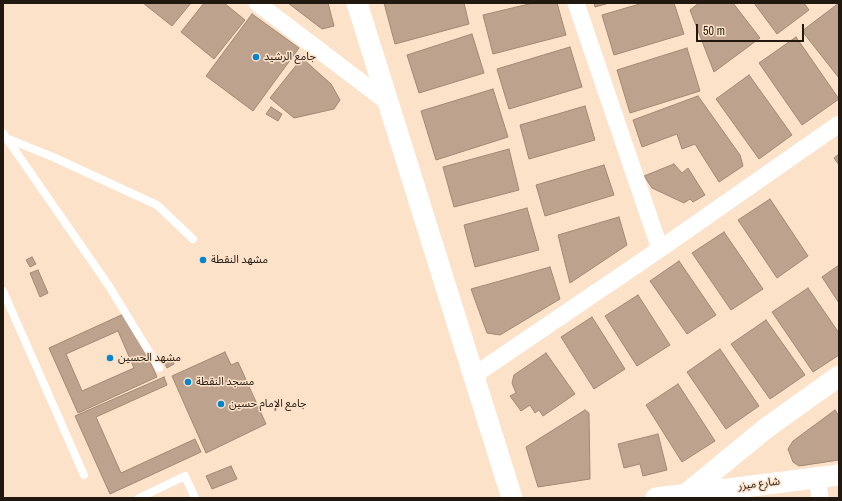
<!DOCTYPE html>
<html>
<head>
<meta charset="utf-8">
<style>
	body { margin:0 }
	#map { position:relative; width:842px; height:501px; overflow:hidden; background:#fde2ca; font-family:"Archivo Narrow",sans-serif }
	canvas { display:block }
	.frame { position:absolute; inset:0; border:4px solid #21180f; pointer-events:none }
	.scale { position:absolute; left:696px; top:24px; width:108px; height:18px; box-sizing:border-box; border:2px solid #21180f; border-top:0; padding-left:5px; font-size:12px; line-height:14px; white-space:nowrap; color:#21180f; -webkit-text-stroke:3px #fde2ca; paint-order:stroke }
</style>
</head>
<body>
<div id="map">
<canvas width="842" height="501"></canvas>
<div class="frame"></div>
<div class="scale">50 m</div>
</div>
<script>
const g = document.querySelector('canvas').getContext('2d');
g.lineJoin = 'round';
function paint(path, color) { g.fillStyle = color; g.fill(path, 'evenodd'); }
const shape = rows => new Path2D(rows.map(r => 'M' + r).join(''));
function trace(path, color, width, dash) { g.strokeStyle = color; g.lineWidth = width; g.lineCap = dash ? 'butt' : 'round'; g.setLineDash(dash || []); g.stroke(path); }
function write(font, color, halo, rows, align = 'center') {
  g.font = font + ' "Archivo Narrow","Noto Sans Arabic",sans-serif'; g.lineWidth = 3; g.setLineDash([]); g.textBaseline = 'middle'; g.strokeStyle = halo; g.fillStyle = color; for (const [text, x, y, turn = 0] of rows) {
    g.save(); g.translate(x, y); g.rotate((+turn || 0) * Math.PI / 180); g.textAlign = isNaN(turn) ? turn : align; if (halo) g.strokeText(text, 0, 0); g.fillText(text, 0, 0); g.restore();
  }
}
const building = shape([
	[143,3,191,3,172,26,143,3],
	[204,3,224,3,245,20,214,59,181,32,204,3],
	[288,3,328,3,334,26,322,29,288,3],
	[384,3,464,3,469,24,395,44,384,3],
	[533,3,557,3,566,35,493,54,483,15,533,3],
	[594,3,609,3,595,7,594,3],
	[643,3,674,3,684,34,614,55,602,15,643,3],
	[699,3,733,3,760,38,714,72,690,10,699,3],
	[754,3,804,3,809,10,777,34,754,3],
	[839,3,839,78,802,31,839,3],
	[252,14,299,48,253,111,206,76,252,14],
	[472,34,484,73,419,93,407,55,472,34],
	[796,37,839,99,802,125,759,63,796,37],
	[570,47,582,87,509,109,497,69,570,47],
	[687,48,700,91,630,113,617,70,687,48],
	[302,58,331,84,340,100,334,109,294,118,270,98,302,58],
	[749,75,792,135,759,159,716,99,749,75],
	[493,89,508,137,436,160,421,111,493,89],
	[698,96,740,155,743,166,719,182,695,144,682,149,677,134,642,147,633,120,698,96],
	[585,106,595,140,529,159,520,125,585,106],
	[271,107,282,114,278,121,266,114,271,107],
	[509,149,519,190,454,207,443,167,509,149],
	[839,154,839,165,834,158,839,154],
	[674,164,682,173,688,168,705,195,693,202,690,199,684,203,652,188,644,176,674,164],
	[604,165,614,195,545,216,536,185,604,165],
	[770,199,808,256,777,278,738,220,770,199],
	[527,208,539,250,475,267,464,225,527,208],
	[619,217,627,245,570,283,558,235,619,217],
	[724,232,763,289,731,310,692,253,724,232],
	[32,257,36,264,30,267,26,260,32,257],
	[679,261,716,315,687,334,650,281,679,261],
	[839,265,839,303,822,277,839,265],
	[550,267,560,299,500,335,487,333,471,289,550,267],
	[38,270,48,293,40,297,30,273,38,270],
	[808,288,839,333,839,355,813,372,772,312,808,288],
	[638,295,670,345,637,366,605,316,638,295],
	[128,312,157,377,78,413,49,348,128,312],
	[118,331,134,368,82,391,66,354,118,331],
	[592,317,625,369,594,389,561,337,592,317],
	[766,320,805,375,770,399,731,344,766,320],
	[720,349,759,406,726,429,687,372,720,349],
	[225,352,231,365,238,362,266,424,206,453,172,376,225,352],
	[546,353,575,394,543,416,539,410,535,413,530,405,521,411,510,396,516,393,512,383,514,375,546,353],
	[172,358,174,364,167,368,164,362,172,358],
	[164,377,167,385,96,417,121,473,195,439,201,452,110,494,75,416,164,377],
	[678,384,715,441,682,462,646,405,678,384],
	[585,410,589,413,590,479,538,487,526,447,585,410],
	[835,410,839,416,839,460,799,466,793,462,788,449,793,441,835,410],
	[658,434,667,470,643,476,640,464,624,468,618,444,658,434],
	[231,466,237,479,212,489,206,476,231,466]
]);
const service = shape([
	[3,133,109,286,159,368],
	[6,138,53,157,157,205,193,239],
	[3,291,84,475],
	[139,498,185,476,195,498]
]);
const minor = shape([
	[257,3,390,104],
	[576,3,660,249],
	[473,376,660,249,839,124],
	[817,477,820,498]
]);
const tertiary = shape([
	[357,3,512,498],
	[656,498,839,475],
	[687,498,686,494,765,429,839,376]
]);
const markers = [
	[256,57,4,"#0386cd"],
	[203,260,4,"#0386cd"],
	[110,358,4,"#0386cd"],
	[188,382,4,"#0386cd"],
	[221,404,4,"#0386cd"]
];
const poiNames = [
	["جامع الرشيد",264,57],
	["مشهد النقطة",211,260],
	["مشهد الحسين",118,358],
	["مسجد النقطة",196,382],
	["جامع الإمام حسين",229,404]
];
const streetNames = [
	["شارع ميزر",759,484,-7]
];
paint(building, '#bda38d');
trace(building, '#a18872', 1);
trace(service, '#fff', 8);
trace(minor, '#fff', 17);
trace(tertiary, '#fff', 21);
for (const [x, y, r, color] of markers) { const dot = new Path2D(); dot.arc(x, y, r, 0, 2 * Math.PI); g.fillStyle = color; g.fill(dot); trace(dot, '#fde2ca', 1.5); }
write('11px', '#21180f', '#fde2ca', poiNames, 'left');
write('11px', '#21180f', '#fde2ca', streetNames);
</script>
</body>
</html>
